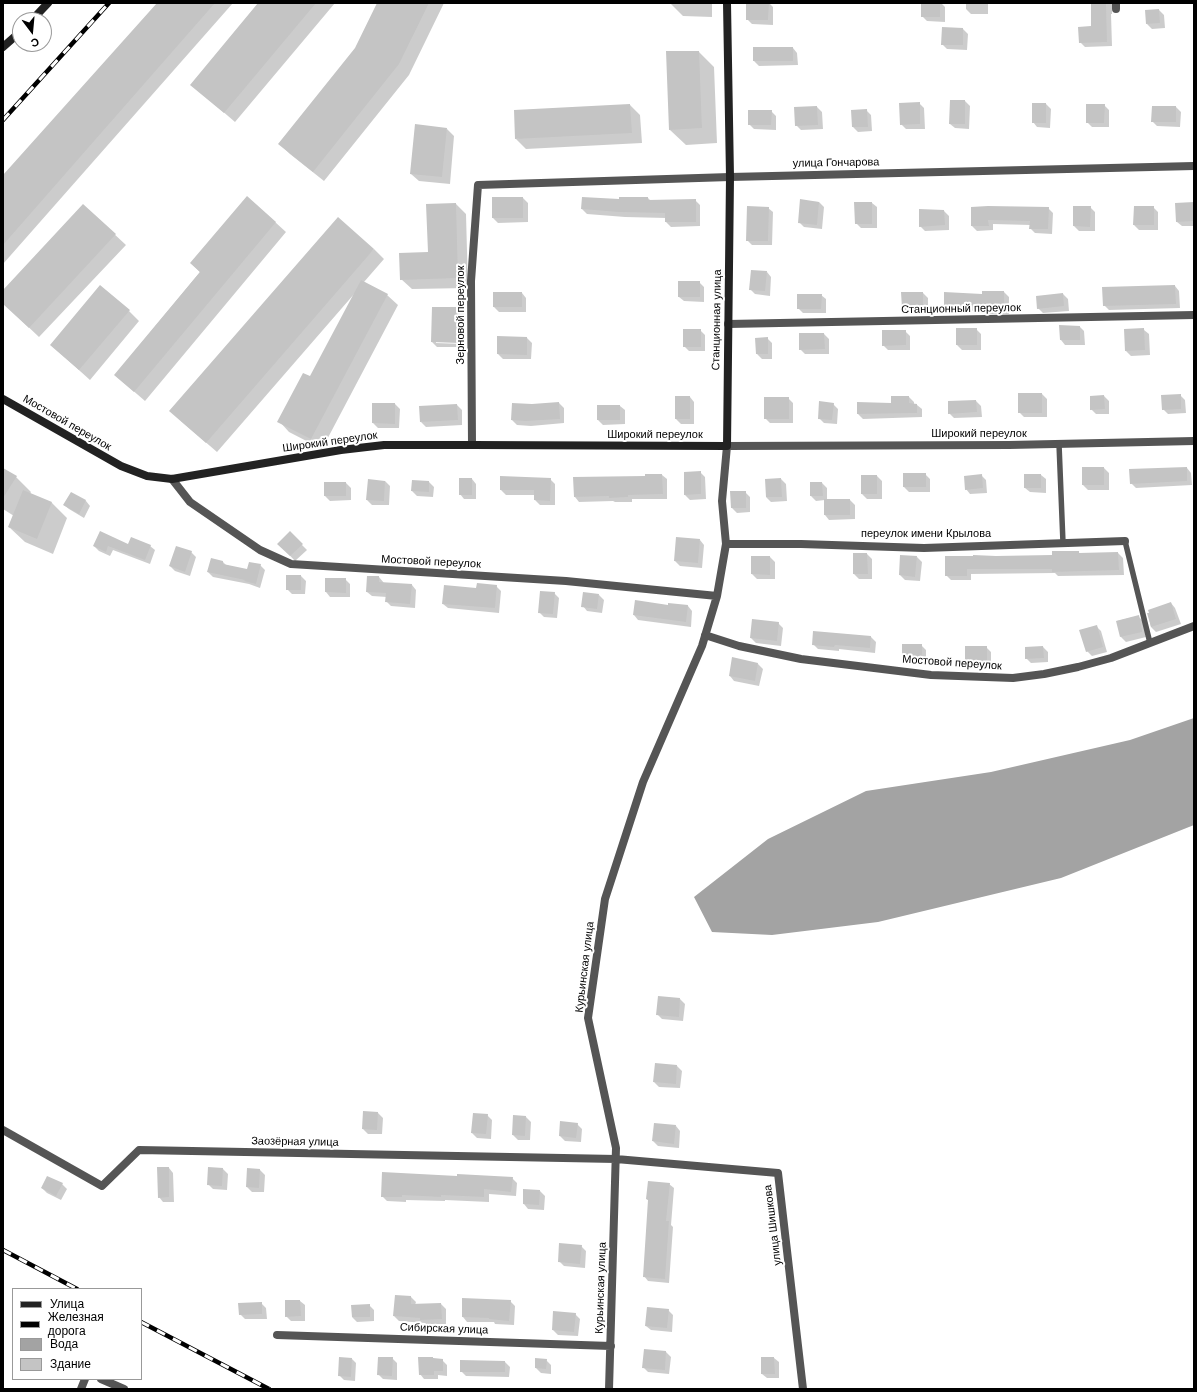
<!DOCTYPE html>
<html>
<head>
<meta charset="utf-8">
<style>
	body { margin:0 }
	#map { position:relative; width:1197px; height:1392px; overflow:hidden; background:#fff; font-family:Arial,sans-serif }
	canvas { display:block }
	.frame { position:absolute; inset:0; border:4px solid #000; pointer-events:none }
	.legend { position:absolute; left:12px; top:1288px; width:130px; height:92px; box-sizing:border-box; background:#fff; border:1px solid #999; margin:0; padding:5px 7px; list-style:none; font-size:12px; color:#000 }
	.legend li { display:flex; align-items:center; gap:8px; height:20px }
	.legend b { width:20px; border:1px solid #999 }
	.north { position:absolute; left:12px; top:12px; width:40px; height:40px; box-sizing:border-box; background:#fff; border:1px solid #999; border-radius:50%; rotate:164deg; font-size:11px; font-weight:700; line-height:16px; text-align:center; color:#000 }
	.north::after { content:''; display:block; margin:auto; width:14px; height:18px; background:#000; clip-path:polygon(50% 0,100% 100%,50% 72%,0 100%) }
</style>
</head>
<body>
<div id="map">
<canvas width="1197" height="1392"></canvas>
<div class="frame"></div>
<ul class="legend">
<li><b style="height:5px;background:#222"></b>Улица</li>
<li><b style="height:5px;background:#000"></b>Железная дорога</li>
<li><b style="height:11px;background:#a3a3a3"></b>Вода</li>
<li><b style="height:11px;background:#c4c4c4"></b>Здание</li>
</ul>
<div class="north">С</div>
</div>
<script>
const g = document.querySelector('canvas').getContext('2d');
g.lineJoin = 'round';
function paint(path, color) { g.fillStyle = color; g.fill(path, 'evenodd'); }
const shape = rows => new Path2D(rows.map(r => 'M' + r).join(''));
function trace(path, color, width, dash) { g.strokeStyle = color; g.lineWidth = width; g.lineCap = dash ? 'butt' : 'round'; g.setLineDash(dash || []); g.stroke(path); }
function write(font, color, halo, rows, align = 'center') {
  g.font = font + ' Arial,sans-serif'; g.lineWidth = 4; g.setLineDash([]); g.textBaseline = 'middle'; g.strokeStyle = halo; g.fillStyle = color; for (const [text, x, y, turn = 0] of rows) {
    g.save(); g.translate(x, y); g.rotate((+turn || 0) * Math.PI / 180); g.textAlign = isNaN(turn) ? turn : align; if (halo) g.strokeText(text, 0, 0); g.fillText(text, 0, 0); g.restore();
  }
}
const water = shape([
	[1194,718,1194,825,1061,878,878,922,772,935,712,932,694,897,768,839,866,791,991,772,1130,740]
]);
const shadow = shape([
	[159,3,233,3,3,264,3,177],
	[260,3,335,3,235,122,192,85],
	[378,3,444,3,409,75,324,181,290,154,280,144,356,48],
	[670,3,712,3,712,17,683,16],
	[747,3,769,3,773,7,773,25,752,24,747,19],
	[922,3,941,3,945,7,945,22,927,21,922,16],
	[966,3,988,3,988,14,971,14,966,9],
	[1092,3,1112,3,1112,14,1111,14,1112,46,1085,47,1080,42,1092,27],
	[1159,10,1164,15,1165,28,1152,29,1147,24],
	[963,29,968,34,967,50,947,49,942,44],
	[793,48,797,53,798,65,759,66,754,61],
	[699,52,714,67,717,143,686,145,670,130],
	[965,101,970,106,969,129,955,128,950,124],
	[919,103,924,108,925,129,906,129,901,124],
	[1046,104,1051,109,1050,128,1037,127,1033,122],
	[630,105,640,115,642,143,526,149,516,139],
	[1104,105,1109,110,1109,127,1092,127,1087,122],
	[817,107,822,112,823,129,801,130,796,125,795,108],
	[1176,107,1181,112,1180,127,1157,126,1152,121],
	[866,110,871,115,872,131,858,132,853,127],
	[771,111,776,116,776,130,754,129,749,124],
	[447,129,454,136,450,184,419,181,411,174],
	[523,198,528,203,528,222,498,223,493,218],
	[648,198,651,201,695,200,700,205,700,226,671,227,666,222,666,218,625,217,587,214,582,209,620,200],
	[801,201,819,202,824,207,822,229,804,227,799,222],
	[872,203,877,207,877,228,861,228,856,223],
	[1194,203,1194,226,1182,226,1177,222],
	[456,204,466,214,468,288,412,289,401,279,429,253],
	[83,205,126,245,39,337,3,303,3,291],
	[1090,207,1095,212,1095,231,1079,231,1074,226],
	[1153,207,1158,212,1158,230,1139,230,1134,225],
	[768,208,773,212,772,245,752,245,747,240],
	[972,208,1048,208,1053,213,1052,234,1035,233,1030,228,1030,225,993,224,993,230,977,231,972,226],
	[944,211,949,216,949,230,925,231,920,226],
	[275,222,286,232,145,401,115,375,200,272,191,263],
	[374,249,384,259,364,282,387,295,398,305,322,449,289,432,279,421,311,378,355,293,217,452,181,421],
	[767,272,771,277,770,296,755,294,750,289],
	[699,282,704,287,704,302,684,301,679,297],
	[1175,286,1179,291,1180,308,1109,310,1104,305],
	[1004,292,1009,297,1009,314,988,314,986,311,950,310,945,305,983,295],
	[522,293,526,298,526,312,499,312,494,307],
	[923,293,928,298,928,312,907,312,903,308],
	[1063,294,1068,299,1069,311,1043,313,1038,308],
	[821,295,826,299,826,313,803,313,798,308],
	[459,308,464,313,464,342,436,341,436,343,464,344,464,347,437,347,432,342],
	[129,311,139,321,90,380,51,345],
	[1080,327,1084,331,1085,345,1065,345,1061,340],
	[957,329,976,329,981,334,981,350,962,350,957,345],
	[700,330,705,335,705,351,689,351,684,346],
	[1144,330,1149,334,1150,355,1131,356,1126,351],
	[905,331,910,336,910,350,888,350,883,345],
	[824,334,829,339,829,354,805,354,800,349],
	[527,338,532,343,531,359,503,359,498,354],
	[767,338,772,343,772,359,762,359,757,354],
	[1042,394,1047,399,1047,417,1024,417,1019,412],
	[1180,395,1185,400,1186,413,1168,414,1163,409],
	[1104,396,1109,401,1109,414,1096,414,1091,409],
	[690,397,694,402,694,424,681,424,676,419],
	[909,397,914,402,914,404,917,405,922,409,922,417,863,419,858,414,858,403,892,404],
	[788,398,793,403,793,423,770,423,765,418],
	[976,401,981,406,982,417,954,418,949,413,949,402],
	[559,403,564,408,564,423,531,426,517,425,512,420,532,405],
	[395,404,400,409,399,428,378,428,373,423],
	[833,404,838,409,837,424,824,423,819,418],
	[457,405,462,410,462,425,426,427,421,422],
	[620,406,625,410,625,424,603,425,598,420],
	[1104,468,1109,473,1109,490,1088,490,1083,485],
	[1187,468,1191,473,1192,485,1136,488,1131,483],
	[3,469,16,477,31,492,30,494,52,503,67,518,53,554,25,542,9,527,14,516,3,509],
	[700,472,705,477,706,499,690,500,685,495],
	[925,474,930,479,930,492,909,492,904,487],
	[662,475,667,479,667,499,632,499,632,502,615,502,613,501,579,502,575,497,646,477],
	[981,475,986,480,987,493,970,494,966,489],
	[1041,475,1046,479,1046,493,1030,492,1025,488],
	[877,476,882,481,882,499,867,499,862,494],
	[472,479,476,484,476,499,464,499,460,494],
	[550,479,555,484,555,505,540,505,535,500,535,495,506,495,501,490],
	[781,479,786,484,787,501,771,502,766,497,766,480],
	[385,481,390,486,389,505,372,505,367,500],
	[429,482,434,487,433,497,417,496,412,491],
	[325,483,346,483,351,488,351,500,330,501,325,496],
	[822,483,827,488,827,500,850,500,855,505,855,519,829,520,825,515,825,500,816,501,811,496],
	[745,492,750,497,750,512,737,513,732,508],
	[71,493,86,501,90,506,84,518,69,509,64,505],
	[290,533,307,550,295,561,279,544],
	[700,540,704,545,702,568,680,566,675,561],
	[94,546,150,546,155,550,150,564,113,550,110,556,99,551],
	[191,552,196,557,190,576,175,571,170,566],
	[1078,552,1081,554,1118,553,1123,558,1124,575,1058,576,1055,573,971,574,971,580,951,580,946,575,996,557,1053,556],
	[867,554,872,559,872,579,859,579,854,574],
	[770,557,775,562,775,579,757,579,752,574],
	[917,557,922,562,920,581,905,580,900,575],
	[223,562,226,565,248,571,260,565,265,570,260,588,249,584,213,577,208,572],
	[301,576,306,581,305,594,292,594,287,589],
	[379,577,384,583,412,585,416,590,415,608,391,606,386,601,387,597,372,596,367,592],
	[345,579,350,584,350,597,330,597,326,592],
	[496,586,501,591,499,613,448,608,443,604,477,589],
	[554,593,559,598,557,618,544,617,539,612],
	[599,595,604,600,602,613,587,611,583,606],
	[1171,603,1175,608,1181,624,1156,632,1151,627,1148,614],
	[669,606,688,606,692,611,691,627,638,620,634,615],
	[1138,616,1143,621,1146,637,1126,642,1121,637,1117,621],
	[778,623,783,628,781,646,756,643,751,638],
	[1096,626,1101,631,1107,652,1092,656,1087,651],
	[871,637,876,642,875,653,839,649,839,651,818,649,813,644],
	[921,645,926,650,926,664,908,664,903,659],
	[986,647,991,652,991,666,971,666,966,661],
	[1043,647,1048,652,1048,662,1031,663,1026,658],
	[758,664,763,669,759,686,734,681,730,676],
	[680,999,685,1004,683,1021,662,1019,657,1014],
	[677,1066,682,1071,680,1088,659,1087,654,1082],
	[378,1113,383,1118,382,1134,368,1134,363,1129],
	[487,1115,492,1120,491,1139,477,1138,472,1133],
	[526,1117,531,1122,530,1140,518,1140,513,1135],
	[577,1124,582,1129,581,1142,565,1141,560,1136],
	[676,1126,680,1131,679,1148,658,1146,653,1141],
	[169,1168,173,1173,174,1202,163,1202,159,1197],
	[223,1169,228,1174,227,1190,213,1189,208,1184],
	[248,1169,260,1170,265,1175,264,1192,252,1192,247,1187],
	[512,1178,517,1183,516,1196,489,1194,489,1202,445,1200,445,1201,406,1200,406,1202,387,1201,382,1196],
	[62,1184,67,1189,61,1200,47,1193,42,1188],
	[669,1184,674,1188,671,1225,673,1227,669,1283,648,1281,644,1276,649,1201,647,1199],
	[540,1191,545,1196,544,1210,528,1209,524,1204],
	[581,1246,586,1251,585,1268,564,1266,559,1261],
	[411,1297,416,1302,415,1305,441,1304,446,1309,446,1324,426,1324,425,1323,399,1321,394,1316],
	[300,1301,305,1305,305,1321,291,1321,286,1316],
	[510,1301,515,1306,514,1325,495,1324,494,1322,467,1322,463,1317],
	[261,1303,266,1308,267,1319,245,1319,240,1314],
	[369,1305,374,1310,374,1321,357,1322,352,1317],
	[668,1310,673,1315,672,1332,651,1330,646,1326],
	[575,1314,580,1319,578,1336,558,1335,553,1330],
	[645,1350,666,1352,671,1357,669,1374,648,1372,644,1368],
	[392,1358,397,1363,397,1380,383,1379,378,1374],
	[419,1358,433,1358,434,1359,442,1360,447,1365,447,1376,438,1375,438,1379,424,1379,420,1374],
	[774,1358,779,1362,779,1378,767,1378,762,1374],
	[352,1359,356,1363,355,1381,344,1380,339,1375],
	[546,1360,551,1365,551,1374,541,1373,536,1368],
	[505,1362,510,1367,509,1377,466,1376,461,1371]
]);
const building = shape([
	[157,3,215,3,3,245,3,175],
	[258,3,316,3,224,113,190,85],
	[377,3,429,3,399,64,313,172,278,144,355,48],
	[746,3,769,3,768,20,746,20],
	[921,3,940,3,940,17,921,17],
	[1091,3,1106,3,1107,42,1079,43,1078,27,1091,26],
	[1159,9,1160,23,1146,24,1145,10],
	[942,27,963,28,963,45,941,45],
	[753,47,793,47,793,61,753,61],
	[666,51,699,51,702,128,669,130],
	[950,100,965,100,965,124,949,124],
	[920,102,920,124,900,125,899,103],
	[1032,103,1046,103,1046,123,1032,123],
	[630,104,632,133,515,139,514,110],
	[1086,104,1105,104,1104,123,1086,123],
	[817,106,818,125,795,126,794,107],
	[1152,106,1176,106,1176,122,1151,122],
	[867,109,868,127,852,127,851,110],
	[748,110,772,110,771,125,748,125],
	[415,124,447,128,442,177,410,174],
	[247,196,276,222,134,392,114,375,200,272,190,263],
	[492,197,523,197,523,218,492,218],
	[582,197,619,199,619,197,648,197,648,200,696,199,696,222,665,222,665,213,619,212,581,209],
	[800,199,819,202,817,225,798,223],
	[854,202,872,202,872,224,855,224],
	[1194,202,1194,221,1176,222,1175,203],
	[456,203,458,278,400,280,399,253,428,252,426,204],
	[83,204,116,234,29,328,3,304,3,290],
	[747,206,769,207,768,241,746,241],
	[988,206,1049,207,1048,229,1029,229,1030,221,988,220,989,226,971,226,971,207],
	[1073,206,1091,206,1090,227,1073,226],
	[1134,206,1154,206,1154,225,1133,225],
	[919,209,944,210,945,225,919,227],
	[338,217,374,249,206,443,169,411],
	[751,270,767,271,765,291,749,290],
	[361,280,388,294,311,439,277,422,303,373,310,376],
	[678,281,700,281,700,297,678,297],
	[100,285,130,310,79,370,50,345],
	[1175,285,1176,304,1103,306,1102,287],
	[982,291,1004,291,1004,309,982,309,982,307,944,306,944,292,982,294],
	[493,292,522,292,522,307,493,307],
	[901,292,923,292,923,308,902,308],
	[1063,293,1064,306,1037,309,1036,296],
	[797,294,822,294,821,309,797,309],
	[432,307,460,307,459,343,431,342],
	[1059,325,1080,326,1080,340,1060,340],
	[956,328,977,328,977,345,956,345],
	[1144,328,1145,350,1125,351,1124,329],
	[683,329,701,329,701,347,683,347],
	[882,330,906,330,906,345,882,346],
	[799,333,824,333,825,349,799,350],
	[497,336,527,337,527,355,497,354],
	[768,337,768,354,756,354,755,338],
	[1018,393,1042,393,1042,413,1018,413],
	[1181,394,1181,409,1162,410,1161,395],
	[1104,395,1105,409,1090,410,1090,396],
	[675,396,690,396,690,419,675,419],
	[891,396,909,396,909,403,917,404,917,413,857,414,857,402,891,403],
	[764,397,789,397,789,419,764,419],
	[976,400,977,412,948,414,948,401],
	[819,401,834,403,832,420,818,419],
	[559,402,560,419,526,421,511,420,512,403,532,404],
	[372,403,395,403,395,424,372,423],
	[457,404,458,420,420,422,419,406],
	[597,405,620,405,620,420,597,420],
	[1082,467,1104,467,1104,485,1082,485],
	[1187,467,1187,481,1130,484,1129,469],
	[3,468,17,476,3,498],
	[701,471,701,494,684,495,684,472],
	[903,473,926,473,926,487,903,487],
	[645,474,662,474,663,494,628,495,628,497,609,498,609,496,574,497,573,477,645,476],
	[982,474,983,488,965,490,964,476],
	[1024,474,1041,474,1041,488,1024,488],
	[861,475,877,475,877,494,861,494],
	[500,476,551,478,550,501,534,500,534,490,500,490],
	[459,478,472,478,472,495,459,495],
	[781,478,782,497,766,497,765,479],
	[368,479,385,481,384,501,366,500],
	[412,480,429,481,429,492,411,491],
	[324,482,346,482,346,496,324,496],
	[810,482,822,482,823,496,810,496],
	[23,490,52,502,37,539,8,527],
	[730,491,746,491,746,508,731,508],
	[71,492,86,500,79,514,63,505],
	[824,499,850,499,850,515,824,515],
	[100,531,128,544,131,537,151,545,145,560,108,546,106,552,93,546],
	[290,531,303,544,290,556,277,544],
	[676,537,700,539,698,563,674,561],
	[176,546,192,551,185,572,169,566],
	[1052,551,1079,551,1079,553,1118,552,1119,570,1052,572,1052,569,967,569,967,576,945,576,945,556,973,556,973,555,996,556,1052,555],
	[853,553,867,553,868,574,853,574],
	[900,555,917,556,915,577,899,575],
	[751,556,770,556,770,575,751,574],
	[211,558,223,561,223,564,247,569,249,562,261,564,256,584,244,581,245,580,207,572],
	[286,575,301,575,301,590,286,590],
	[367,576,379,576,379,582,412,584,410,604,385,602,386,593,366,592],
	[325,578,346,578,346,593,325,592],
	[477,583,497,585,495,608,442,604,444,585,476,588],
	[540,591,555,592,553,614,538,613],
	[583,592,599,594,597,609,581,607],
	[635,600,668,605,668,603,688,605,686,622,633,615],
	[1171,602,1176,619,1151,627,1147,613,1149,613,1148,610],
	[1139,615,1142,630,1142,632,1120,637,1116,621],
	[752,619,779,622,777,641,750,638],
	[1097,625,1103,647,1086,652,1079,630],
	[813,631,871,636,870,648,835,645,834,647,812,645],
	[902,644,922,644,922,660,902,660],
	[965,646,987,646,987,662,965,661],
	[1043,646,1044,658,1025,659,1025,647],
	[732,657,758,663,755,681,729,676],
	[658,996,680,998,679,1017,656,1015],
	[655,1063,677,1065,676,1084,653,1082],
	[363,1111,378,1112,377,1130,362,1129],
	[473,1113,488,1114,486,1134,471,1133],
	[513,1115,526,1116,525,1136,512,1135],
	[560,1121,578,1123,576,1138,559,1136],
	[654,1123,676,1125,674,1144,652,1141],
	[157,1167,169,1167,169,1197,158,1198],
	[208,1167,223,1168,222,1186,207,1185],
	[247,1168,260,1169,259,1188,246,1187],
	[382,1172,457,1176,457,1174,513,1177,511,1192,484,1189,484,1197,441,1195,441,1197,402,1195,402,1197,381,1197],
	[47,1176,63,1183,56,1196,41,1188],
	[648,1181,670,1183,666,1221,669,1221,665,1279,643,1277,648,1200,646,1199],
	[523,1189,540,1190,539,1205,523,1204],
	[559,1243,582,1245,580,1264,558,1262],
	[395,1295,411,1296,411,1304,441,1303,442,1319,420,1320,420,1318,393,1316],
	[462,1298,511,1300,509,1321,489,1319,489,1318,462,1317],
	[285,1300,300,1300,301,1316,285,1317],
	[262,1302,262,1314,239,1315,238,1303],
	[370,1304,370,1317,352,1317,351,1305],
	[647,1307,669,1309,667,1328,645,1326],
	[553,1311,576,1313,574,1332,552,1330],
	[644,1349,666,1351,665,1370,642,1368],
	[339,1357,352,1358,351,1377,338,1376],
	[378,1357,393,1357,392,1376,377,1375],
	[418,1357,433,1357,433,1358,443,1359,443,1371,434,1371,434,1375,419,1375],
	[761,1357,774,1357,775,1374,761,1374],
	[535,1358,547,1359,546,1369,535,1368],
	[460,1360,505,1361,505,1372,460,1372]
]);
const service = shape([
	[1059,444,1063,543],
	[1125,541,1150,643]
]);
const minor = shape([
	[1116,3,1116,9],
	[728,324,1194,315],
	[472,445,471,281,478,185,730,177],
	[172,479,190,502,260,550,291,564,566,581,717,596],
	[726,544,801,544,924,548,1125,541],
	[705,635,739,646,801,659,931,675,1013,678,1044,674,1078,667,1111,658,1194,626],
	[3,1130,102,1186,139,1150,616,1159,778,1173,803,1389],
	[277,1335,611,1346],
	[101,1379,124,1389],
	[81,1389,85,1379],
	[609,1389,616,1148,588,1018,605,899,643,782,702,646,717,596,726,544,722,501,727,446,1009,445,1194,441]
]);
const tertiary = shape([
	[730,177,1194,166]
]);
const secondary = shape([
	[32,20,48,3],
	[3,47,20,32],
	[3,399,121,466,147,476,172,479,341,450,384,445,472,445,727,446,730,177,727,3]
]);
const rail = shape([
	[3,120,109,3],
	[3,1250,77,1289],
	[141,1322,269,1389]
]);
const streetNames = [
	["улица Гончарова",836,163,-1],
	["Станционный переулок",961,309,-1],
	["Зерновой переулок",461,315,-90],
	["Станционная улица",717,320,-89],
	["Мостовой переулок",67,423,30],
	["Широкий переулок",979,434],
	["Широкий переулок",655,435],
	["Широкий переулок",330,442,-8],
	["переулок имени Крылова",926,534],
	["Мостовой переулок",431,562,3],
	["Мостовой переулок",952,663,4],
	["Курьинская улица",585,967,-83],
	["Заозёрная улица",295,1142,1],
	["улица Шишкова",773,1225,-97],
	["Курьинская улица",601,1288,-88],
	["Сибирская улица",444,1329,2]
];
paint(water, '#a3a3a3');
paint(shadow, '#0003');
paint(building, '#c4c4c4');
trace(service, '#555', 5.5);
trace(minor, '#555', 8);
trace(tertiary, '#555', 8);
trace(secondary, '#222', 8);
trace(rail, '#000', 4.5);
trace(rail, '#fff', 3, [9]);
write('11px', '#000', '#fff', streetNames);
</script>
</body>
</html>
